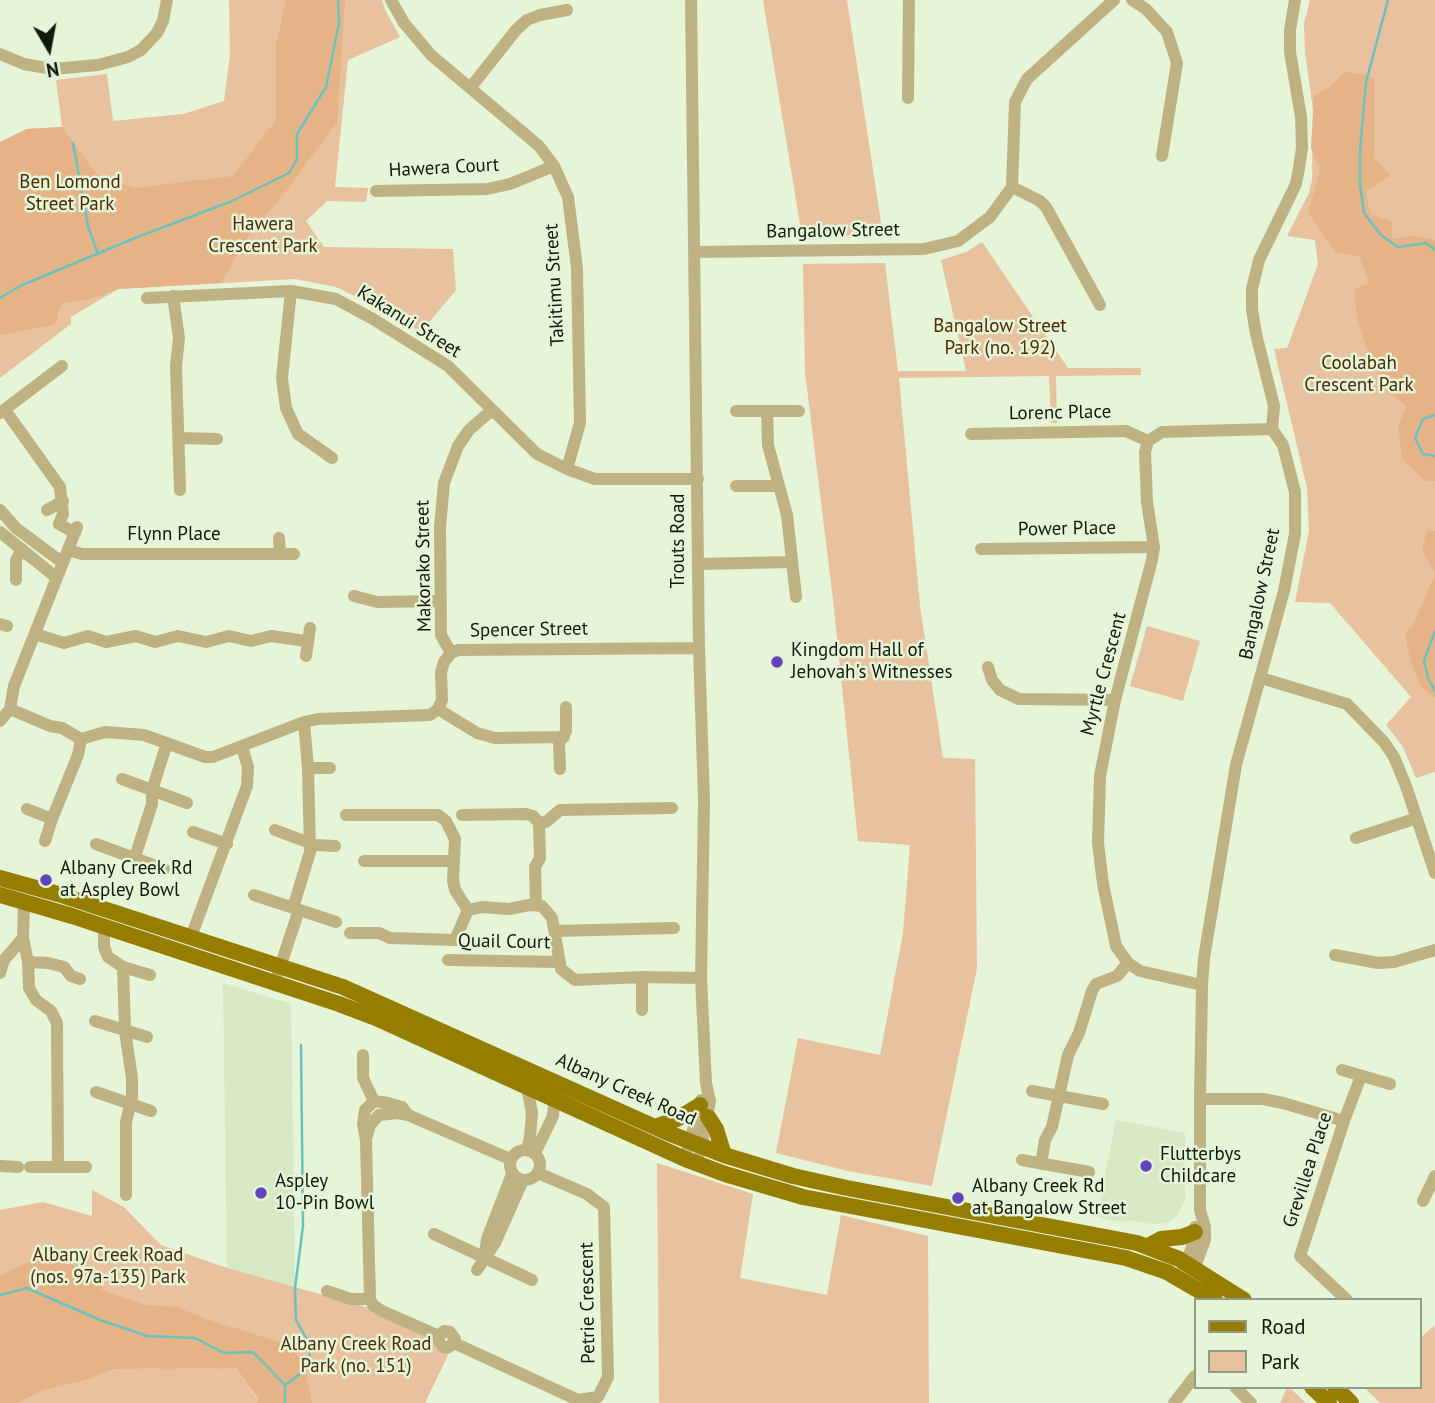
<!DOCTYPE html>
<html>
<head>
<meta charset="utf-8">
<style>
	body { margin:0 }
	#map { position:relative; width:1435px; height:1403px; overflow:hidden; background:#e6f4d7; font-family:"PT Sans",sans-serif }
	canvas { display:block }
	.legend { position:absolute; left:1194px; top:1298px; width:228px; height:91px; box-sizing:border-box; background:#e6f4d7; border:2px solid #929c87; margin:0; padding:9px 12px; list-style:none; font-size:21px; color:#13180e }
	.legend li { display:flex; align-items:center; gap:14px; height:35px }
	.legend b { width:35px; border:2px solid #929c87 }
	.north { position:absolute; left:14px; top:14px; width:70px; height:70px; -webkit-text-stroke:5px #e6f4d7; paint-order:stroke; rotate:170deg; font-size:19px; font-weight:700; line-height:28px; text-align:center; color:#13180e }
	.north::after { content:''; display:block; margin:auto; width:24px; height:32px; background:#13180e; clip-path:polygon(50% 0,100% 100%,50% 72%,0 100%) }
</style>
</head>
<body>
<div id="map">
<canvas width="1435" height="1403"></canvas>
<ul class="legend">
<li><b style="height:9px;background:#957d00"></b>Road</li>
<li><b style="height:19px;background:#e8c19e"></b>Park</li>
</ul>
<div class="north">N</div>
</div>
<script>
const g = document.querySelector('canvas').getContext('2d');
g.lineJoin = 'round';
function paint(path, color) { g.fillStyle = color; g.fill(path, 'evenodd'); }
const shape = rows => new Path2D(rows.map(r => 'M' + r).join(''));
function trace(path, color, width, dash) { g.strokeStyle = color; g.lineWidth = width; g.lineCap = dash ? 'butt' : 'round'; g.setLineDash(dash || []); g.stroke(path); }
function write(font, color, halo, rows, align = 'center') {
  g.font = font + ' "PT Sans",sans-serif'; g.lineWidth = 5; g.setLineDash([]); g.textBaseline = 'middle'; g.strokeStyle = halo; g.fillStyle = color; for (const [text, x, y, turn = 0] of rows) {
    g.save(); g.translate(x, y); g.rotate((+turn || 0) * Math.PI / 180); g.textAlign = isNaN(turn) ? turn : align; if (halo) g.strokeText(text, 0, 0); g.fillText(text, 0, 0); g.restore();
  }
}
const built = shape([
	[223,983,291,1004,295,1288,227,1268],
	[1116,1120,1185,1133,1185,1200,1178,1214,1168,1223,1151,1224,1128,1220,1127,1223,1097,1217]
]);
const green = shape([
	[229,0,382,0,385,10,400,37,348,60,335,187,368,188,366,202,327,201,306,221,324,247,453,249,456,290,421,332,371,304,336,287,295,279,118,289,71,317,71,324,0,378,0,142,27,129,62,127,56,80,107,74,113,121,183,114,224,101,230,55],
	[763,0,847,0,883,235,802,236],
	[1310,0,1435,0,1435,772,1416,778,1403,747,1386,725,1411,697,1330,603,1295,602,1309,531,1307,488,1274,349,1287,348,1318,264,1315,240,1287,236,1309,193,1312,180,1313,110,1305,52,1304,24],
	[982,242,1068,368,1141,368,1141,375,1056,376,1057,423,1051,423,1049,376,899,378,920,606,943,758,975,759,977,968,932,1186,848,1171,776,1153,798,1038,880,1055,903,933,910,845,858,841,833,600,805,372,803,264,885,263,898,371,966,371,941,260,966,252],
	[1147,626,1200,641,1183,701,1130,686],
	[657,1163,753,1194,740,1278,827,1295,841,1215,928,1236,929,1403,659,1403],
	[92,1190,124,1207,161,1245,227,1268,366,1307,429,1338,437,1350,448,1355,425,1403,285,1403,253,1352,0,1295,0,1210,43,1202,92,1216],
	[1435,1325,1435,1403,1380,1403,1365,1388,1419,1387,1419,1339],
	[163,1368,236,1368,258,1400,257,1403,18,1403,42,1391,87,1380,114,1369],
	[1287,1388,1290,1388,1306,1403,1280,1403]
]);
const forest = shape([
	[286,0,345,0,337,122,286,191,250,234,220,283,118,289,91,299,63,303,57,312,58,320,53,325,0,335,0,142,27,129,62,127,96,174,135,188,233,176,276,120,276,46],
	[1346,71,1374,78,1374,157,1390,176,1366,191,1370,214,1392,222,1392,239,1413,236,1435,240,1435,481,1425,481,1402,459,1398,425,1407,407,1388,392,1365,345,1356,314,1355,289,1369,283,1360,257,1335,252,1308,213,1320,170,1311,148,1314,96,1329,88],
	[1427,531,1435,531,1435,573,1422,551],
	[1435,574,1435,698,1422,688,1411,662,1405,635,1413,625],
	[27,1262,60,1262,91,1271,103,1291,145,1305,176,1307,212,1321,286,1344,304,1363,312,1403,257,1403,258,1399,236,1368,114,1369,87,1380,42,1391,18,1403,0,1403,0,1276]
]);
const stream = shape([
	[1388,0,1366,82,1360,150,1360,184,1364,213,1381,235,1398,247,1426,243,1435,250],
	[73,143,88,226,98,254],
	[0,298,20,286,135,238,232,201,289,173,297,159,297,134,326,87,339,23,338,0],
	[1435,415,1423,419,1415,438,1423,454,1435,456],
	[1435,631,1424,661,1428,678,1435,691],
	[0,1295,27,1288,100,1320,147,1336,195,1338,224,1353,253,1352,285,1385,285,1403],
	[285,1385,307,1369,311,1347,296,1320,295,1288,303,1226,301,1045]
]);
const minor = shape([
	[391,0,404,23,431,55,539,146,554,166,568,197,577,268,580,423,567,469],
	[691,0,699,648,704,800,701,978,706,1083,710,1101,700,1153],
	[1132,0,1146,9,1167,32,1177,63,1162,156],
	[0,54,24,64,53,69,98,65,128,57,141,50,157,33,163,21,167,0],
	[471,87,516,30,527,20,540,15,567,10],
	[908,98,909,0],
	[1012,187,1040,201,1046,207,1100,305],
	[376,191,487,189,510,184,554,166],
	[695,252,924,249,958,241,990,217,1012,187,1015,102,1027,79,1114,0],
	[291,291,282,378,286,408,298,434,332,458],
	[173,296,179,338,176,366,180,490],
	[147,298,291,291,336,299,373,319,448,366,537,454,567,469,595,479,698,479],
	[5,410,60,487,63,514,59,524,75,533],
	[736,411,799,411],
	[767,411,768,445,787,515,796,597],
	[0,413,62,366],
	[971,434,1126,431,1148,441],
	[179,438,217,439],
	[736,486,779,486],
	[0,510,16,528,63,563],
	[47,510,63,501],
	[0,532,57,578],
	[279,538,280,554],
	[981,549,1154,547],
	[68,550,82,554,294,554],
	[699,564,792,562],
	[16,580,16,560,22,549],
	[354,596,377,602,441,601],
	[0,624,7,626],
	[35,634,64,643,88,636,106,642,136,636,155,642,178,636,206,642,229,636,251,641,271,636,306,641],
	[451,653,441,635,440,527,444,483,458,446,469,430,492,410],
	[306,656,310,628],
	[988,667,992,680,1000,690,1019,699,1115,700],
	[1261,678,1347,704,1384,742,1394,757,1406,786,1435,873],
	[10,709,50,726,62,728,81,739,105,732,144,735,205,757,213,757,304,722,318,719,430,715,438,709,442,700,441,672,444,662,451,653,458,650,699,648],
	[438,709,477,733,495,738,564,737],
	[0,721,10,709,14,686,77,527],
	[308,768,330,768],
	[560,769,559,743,566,731,566,707],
	[122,779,187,803],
	[27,809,52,819,45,841],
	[346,815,438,815,446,821,455,839,453,880,455,890,468,910],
	[462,815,526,814,533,816,539,823],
	[52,819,78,755,81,739],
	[539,823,546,822,560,810,672,808],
	[275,830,315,845,335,846],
	[193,832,227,844],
	[1356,838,1417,818],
	[96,844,164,869],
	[135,857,152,804,152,790,167,743],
	[364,861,453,861],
	[254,895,336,922],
	[24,901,23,938,28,962,29,988,36,1000,51,1011,57,1023,58,1166],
	[536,904,535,867,540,858,539,823],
	[293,908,310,852,308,768,304,722],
	[468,910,482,907,509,909,529,905,542,906,552,918,561,969,575,980,642,977,701,978],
	[104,927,104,947,108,957,123,967,150,975],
	[555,931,674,928],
	[350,933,379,933,390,938,455,940,468,910],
	[191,937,247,786,248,767,242,747],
	[1335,955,1378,963,1394,962,1435,950],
	[448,960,559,962],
	[28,962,48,963,64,967,71,976,80,979],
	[123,967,125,1031,132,1078,132,1097,126,1122,126,1195],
	[0,973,4,960,23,938],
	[278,973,299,910],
	[642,977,642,1010],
	[1202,985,1140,971,1128,963,1116,946,1103,884,1098,843,1100,776,1115,700,1152,560,1154,547,1147,502,1145,452,1148,441,1162,432,1272,429],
	[95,1021,147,1037],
	[363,1055,363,1078,374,1101],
	[1342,1070,1390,1084],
	[1032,1091,1103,1104],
	[96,1092,151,1111],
	[1200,1099,1263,1099,1283,1103,1344,1121],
	[408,1115,402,1107,388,1103,374,1101,365,1110,363,1124,366,1140,370,1299,373,1305,382,1311,439,1336,444,1331,450,1332,455,1339,454,1343,447,1348,443,1347,439,1342,439,1336],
	[367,1136,370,1125,379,1115,398,1113,408,1115,510,1159],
	'510 1165a15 15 0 1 1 30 0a15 15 0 1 1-30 0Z',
	[527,1150,530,1137,532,1113,527,1087],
	[535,1153,553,1116,555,1095],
	[685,1159,701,1100],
	[1022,1160,1089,1172],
	[1041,1164,1045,1140,1052,1127,1068,1055,1079,1033,1092,991,1096,984,1117,976,1128,963],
	[0,1166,18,1167],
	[30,1167,86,1167],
	[1423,1201,1435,1176],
	[434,1234,532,1280],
	[485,1254,487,1239,512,1174],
	[477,1270,495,1243,523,1180],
	[1183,1270,1192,1247,1195,1227],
	[1189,1283,1205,1240,1205,1227,1200,1210,1200,1099,1202,985,1204,958,1236,765,1284,591,1295,534,1295,492,1283,445,1272,429,1274,406,1256,334,1252,309,1252,289,1259,260,1296,184,1299,168,1302,148,1301,117,1290,52,1290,30,1295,0],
	[327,1291,351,1299,370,1299],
	[1347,1300,1300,1256,1344,1121,1361,1076],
	[454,1343,578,1400,598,1397,608,1377,604,1207,587,1194,538,1173],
	[1235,1387,1251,1403],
	[1174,1403,1195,1376]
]);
const major = shape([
	[0,878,58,894,343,987,666,1132,724,1155,793,1176,847,1188,1137,1243,1179,1259,1244,1300],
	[0,895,72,916,339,1004,376,1018,685,1159,725,1174,803,1197,1126,1258,1167,1272,1215,1300],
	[708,1117,716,1129,724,1155],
	[655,1127,677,1119,700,1105],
	[1148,1246,1161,1239,1182,1237,1195,1232],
	[1312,1387,1329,1403],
	[1335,1387,1351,1403]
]);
const markers = [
	[777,662,7,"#6143bb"],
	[46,880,7,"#6143bb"],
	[1146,1166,7,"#6143bb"],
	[261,1193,7,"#6143bb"],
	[958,1198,7,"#6143bb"]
];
const streetNames = [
	["Hawera Court",444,168,-3],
	["Bangalow Street",833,231,-1],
	["Takitimu Street",555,285,-93],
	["Kakanui Street",409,322,32],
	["Lorenc Place",1060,413,-1],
	["Power Place",1067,529,-1],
	["Flynn Place",174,535],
	["Trouts Road",679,541,-90],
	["Makorako Street",424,566,-91],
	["Bangalow Street",1260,594,-78],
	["Spencer Street",529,630,-1],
	["Myrtle Crescent",1104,674,-75],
	["Quail Court",504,942,1],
	["Albany Creek Road",626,1090,24],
	["Grevillea Place",1308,1170,-72],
	["Petrie Crescent",588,1303,-91]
];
const parkNames = [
	["Ben Lomond",70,183],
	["Street Park",70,205],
	["Hawera",263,225],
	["Crescent Park",263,247],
	["Bangalow Street",1000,327],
	["Park (no. 192)",1000,349],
	["Coolabah",1359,364],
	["Crescent Park",1359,386],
	["Albany Creek Road",108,1256],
	["(nos. 97a-135) Park",108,1278],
	["Albany Creek Road",356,1345],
	["Park (no. 151)",356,1367]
];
const poiNames = [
	["Kingdom Hall of",791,651],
	["Jehovah's Witnesses",791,673],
	["Albany Creek Rd",60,869],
	["at Aspley Bowl",60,891],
	["Flutterbys",1160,1155],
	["Childcare",1160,1177],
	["Aspley",275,1182],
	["10-Pin Bowl",275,1204],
	["Albany Creek Rd",972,1187],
	["at Bangalow Street",972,1209]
];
paint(built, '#d7e8c4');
paint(green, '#e8c19e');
paint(forest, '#e5b385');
trace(stream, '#6ac1be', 2.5);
trace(minor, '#beb283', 12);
trace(major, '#957d00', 16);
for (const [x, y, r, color] of markers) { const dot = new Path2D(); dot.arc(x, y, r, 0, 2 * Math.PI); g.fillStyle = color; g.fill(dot); trace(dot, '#e6f4d7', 2.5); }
write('19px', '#13180e', '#e6f4d7', streetNames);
write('19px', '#4c2b05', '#e6f4d7', parkNames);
write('19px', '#13180e', '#e6f4d7', poiNames, 'left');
</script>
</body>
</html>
